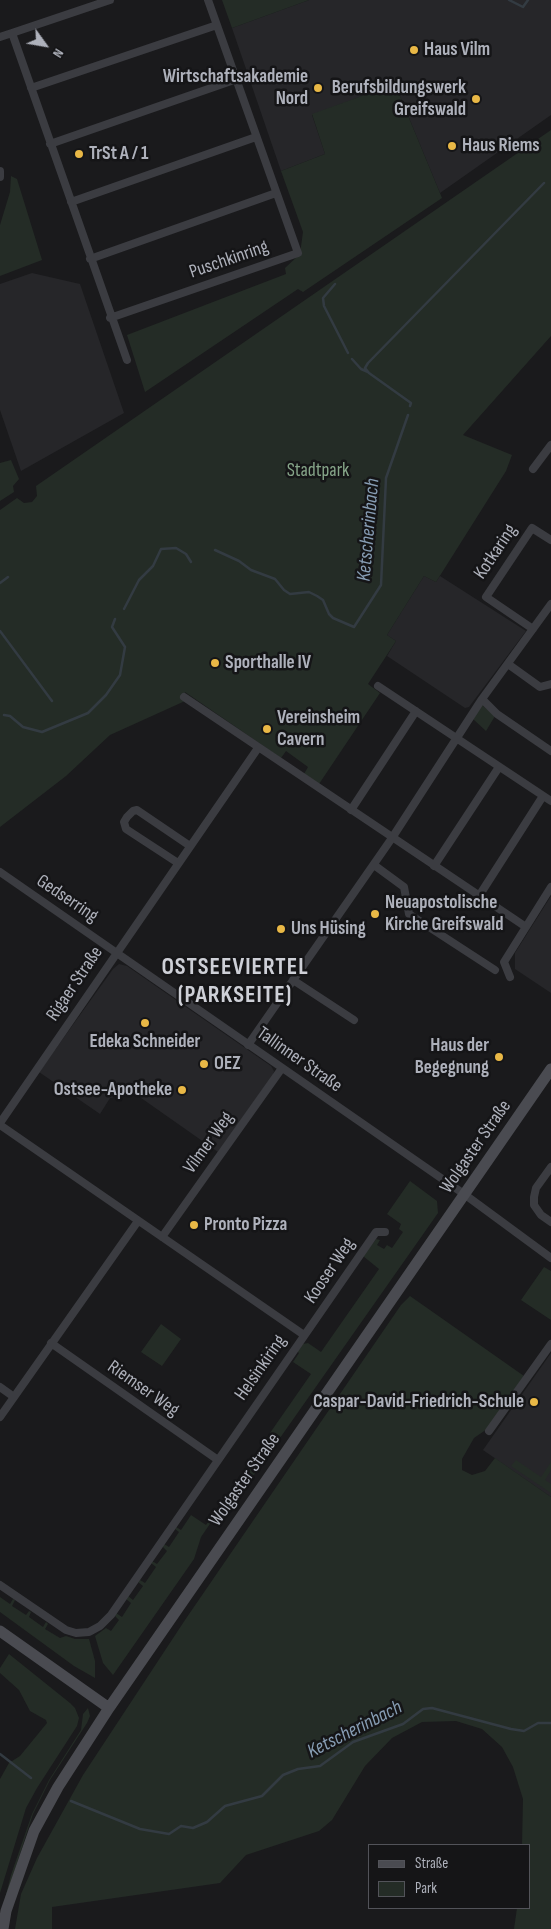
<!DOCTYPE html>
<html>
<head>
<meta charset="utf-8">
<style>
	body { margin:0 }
	#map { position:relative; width:551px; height:1929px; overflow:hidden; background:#1a1a1c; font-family:"Sofia Sans Condensed",sans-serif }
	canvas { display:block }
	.legend { position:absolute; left:368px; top:1844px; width:162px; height:65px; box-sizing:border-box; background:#151517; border:1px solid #525359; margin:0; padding:6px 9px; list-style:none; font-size:15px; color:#aeb1bb }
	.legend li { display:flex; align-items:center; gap:10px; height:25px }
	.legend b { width:25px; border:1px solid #525359 }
	.north { position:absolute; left:20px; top:20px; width:50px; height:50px; -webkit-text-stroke:4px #151517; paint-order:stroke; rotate:122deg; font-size:14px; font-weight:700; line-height:20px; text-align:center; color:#aeb1bb }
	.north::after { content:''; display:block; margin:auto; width:18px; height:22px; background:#aeb1bb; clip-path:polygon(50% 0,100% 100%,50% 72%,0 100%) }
</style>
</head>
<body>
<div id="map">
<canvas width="551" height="1929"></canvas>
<ul class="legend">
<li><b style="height:6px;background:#4a4b51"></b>Straße</li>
<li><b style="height:14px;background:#242c26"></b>Park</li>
</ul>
<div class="north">N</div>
</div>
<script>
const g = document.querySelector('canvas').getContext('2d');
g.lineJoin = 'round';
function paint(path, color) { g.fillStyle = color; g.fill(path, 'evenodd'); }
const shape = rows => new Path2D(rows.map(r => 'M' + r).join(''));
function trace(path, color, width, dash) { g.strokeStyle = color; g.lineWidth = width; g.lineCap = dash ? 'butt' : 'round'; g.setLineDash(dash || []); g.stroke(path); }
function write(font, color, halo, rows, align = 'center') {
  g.font = font + ' "Sofia Sans Condensed",sans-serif'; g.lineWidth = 5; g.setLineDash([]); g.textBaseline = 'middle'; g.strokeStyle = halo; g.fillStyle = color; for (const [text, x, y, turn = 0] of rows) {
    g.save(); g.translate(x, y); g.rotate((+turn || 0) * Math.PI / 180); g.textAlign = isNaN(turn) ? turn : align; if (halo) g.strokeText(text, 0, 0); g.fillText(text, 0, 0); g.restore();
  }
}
const built = shape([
	[309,0,551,0,551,115,440,193,395,84,312,115,325,154,281,171,232,28],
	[32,273,80,284,124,413,21,471,0,410,0,284],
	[424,576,436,582,440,576,526,631,469,707,465,708,387,656,396,641,387,635],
	[551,896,551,993,515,969,515,953],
	[119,964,127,966,271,1066,274,1071,273,1075,218,1152,134,1093,110,1098,100,1114,39,1072,113,969],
	[551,1353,551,1497,483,1450]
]);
const green = shape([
	[222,0,309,0,232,28],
	[395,84,442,198,303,292,298,289,145,392,127,335,286,274,285,268,300,254,303,232,281,171,325,154,312,114],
	[551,130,551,336,463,435,512,455,506,471,436,582,424,576,387,635,396,641,368,684,380,693,319,784,304,774,308,767,286,751,281,758,185,692,185,701,110,735,66,776,0,827,0,510,17,498,24,503,32,502,37,496,36,486],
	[11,176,17,179,42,260,0,276,0,225,10,192],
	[11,460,19,479,13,486,14,492,0,501,0,463],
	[482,705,495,716,486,731,473,719],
	[410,1181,437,1201,438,1213,254,1475,231,1493,201,1537,194,1559,113,1675,103,1663,95,1636,106,1628,111,1631,119,1620,115,1616,116,1613,122,1617,131,1603,126,1599,128,1596,133,1600,143,1586,138,1582,140,1580,145,1583,156,1567,151,1563,152,1561,157,1564,167,1551,162,1546,164,1544,169,1547,179,1532,175,1529,176,1527,181,1530,191,1515,206,1525,311,1374,293,1362,299,1353,297,1351,303,1344,308,1343,321,1352,379,1269,363,1256,376,1239,380,1240,377,1245,384,1249,387,1245,392,1248,403,1232,399,1229,401,1224,387,1214],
	[544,1267,551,1271,551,1320,521,1300],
	[410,1296,524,1376,487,1429,474,1438,462,1459,462,1470,472,1475,485,1471,495,1458,551,1497,551,1929,514,1929,517,1908,530,1908,530,1845,522,1845,523,1799,513,1767,502,1747,482,1729,456,1721,422,1722,392,1738,365,1766,332,1820,319,1831,246,1855,220,1883,52,1907,52,1929,15,1929,21,1894,37,1858,83,1775,185,1620,401,1305],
	[161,1324,181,1339,162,1366,141,1352],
	[516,1460,541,1477,551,1462,551,1470,545,1480,551,1484,551,1493,511,1466],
	[0,1597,10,1604,13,1599,15,1600,12,1606,26,1615,29,1611,31,1612,29,1617,43,1627,46,1622,48,1624,45,1629,60,1638,66,1636,75,1639,89,1639,95,1661,95,1678,74,1666,0,1612],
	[9,1654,70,1703,75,1708,79,1718,77,1726,37,1788,26,1808,0,1893,0,1779,9,1763,20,1756,47,1723,46,1720,30,1711,19,1690,0,1673,0,1668],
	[88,1708,90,1716,87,1723,50,1780,33,1814,3,1906,11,1875,32,1814,49,1780,81,1730,83,1714]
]);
const stream = shape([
	[509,0,523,7,528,0],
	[335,284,323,298,324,306,348,353],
	[352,359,361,369,368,372],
	[410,406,411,403,369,373,365,368,368,363,544,183],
	[215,550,239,561,251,570,275,579,284,590,290,594,309,592,317,596,323,600,329,614,333,618,354,627,381,585,386,478,408,415],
	[0,583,8,577],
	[124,609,139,580,153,566,161,549,176,548,186,554,191,562],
	[0,631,52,701],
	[4,715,10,716,23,727,42,732,88,713,106,695,120,675,125,647,112,627,115,619],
	[0,1754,31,1778],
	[71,1801,140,1829,169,1834,181,1826,193,1828,207,1822,225,1806,262,1796,283,1775,298,1769,320,1766,353,1742,403,1724,423,1709,432,1708,511,1729,524,1731,538,1723,551,1723]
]);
const minor = shape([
	[12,33,110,0],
	[0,37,12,33,127,360],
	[31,88,217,25],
	[50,144,237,79],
	[0,171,0,177],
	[71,202,256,137],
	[90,259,276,193],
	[110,318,298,253,208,0],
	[533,469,551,445],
	[533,629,486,597,532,528,551,540],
	[508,664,540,687,551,684],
	[378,686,551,801],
	[184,697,526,927],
	[482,699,497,714,551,751],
	[351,810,416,711],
	[178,863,126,829,124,822,127,817,133,811,137,810,190,846],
	[374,865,404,887,409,914,495,970],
	[434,866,499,767],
	[0,872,464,1194,551,1258],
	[479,896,543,796],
	[510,977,504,962,551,887],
	[293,980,354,1020],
	[248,1045,392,838,482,699,551,604],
	[0,1123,258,748],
	[0,1125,304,1335],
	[551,1167,536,1188,534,1197,534,1205,541,1215,551,1222],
	[162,1237,282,1068],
	[51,1343,218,1460],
	[0,1387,14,1397],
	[0,1417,138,1221],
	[489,1431,551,1344],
	[0,1585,66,1630,76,1633,89,1632,100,1626,111,1615,376,1232,385,1232]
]);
const secondary = shape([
	[0,1631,109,1708],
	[3,1929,6,1911,34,1831,58,1787,109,1708,551,1069]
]);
const markers = [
	[414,50,5,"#e9b846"],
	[318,88,5,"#e9b846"],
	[476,99,5,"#e9b846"],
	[452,146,5,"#e9b846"],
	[79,154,5,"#e9b846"],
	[215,663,5,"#e9b846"],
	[267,729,5,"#e9b846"],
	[375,914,5,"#e9b846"],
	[281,929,5,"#e9b846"],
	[145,1023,5,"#e9b846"],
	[499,1057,5,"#e9b846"],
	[204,1064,5,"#e9b846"],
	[182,1090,5,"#e9b846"],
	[194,1225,5,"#e9b846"],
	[534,1402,5,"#e9b846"]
];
const poiNames = [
	["Haus Vilm",424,50],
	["Wirtschaftsakademie",308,77,"right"],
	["Nord",308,99,"right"],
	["Berufsbildungswerk",466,88,"right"],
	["Greifswald",466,110,"right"],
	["Haus Riems",462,146],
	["TrSt A / 1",89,154],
	["Sporthalle IV",225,663],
	["Vereinsheim",277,718],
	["Cavern",277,740],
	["Neuapostolische",385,903],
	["Kirche Greifswald",385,925],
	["Uns Hüsing",291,929],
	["Edeka Schneider",145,1042,"center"],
	["Haus der",489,1046,"right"],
	["Begegnung",489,1068,"right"],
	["OEZ",214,1064],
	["Ostsee-Apotheke",172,1090,"right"],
	["Pronto Pizza",204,1225],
	["Caspar-David-Friedrich-Schule",524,1402,"right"]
];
const streetNames = [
	["Puschkinring",229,260,-19],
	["Kotkaring",496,552,-56],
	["Gedserring",67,899,34],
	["Rigaer Straße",75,984,-56],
	["Tallinner Straße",299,1060,35],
	["Vilmer Weg",209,1143,-54],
	["Wolgaster Straße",476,1147,-55],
	["Kooser Weg",330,1271,-56],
	["Helsinkiring",261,1368,-55],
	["Riemser Weg",143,1389,35],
	["Wolgaster Straße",245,1480,-55]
];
const parkNames = [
	["Stadtpark",318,471]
];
const waterNames = [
	["Ketscherinbach",369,530,-85],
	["Ketscherinbach",355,1730,-27]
];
const districtNames = [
	["OSTSEEVIERTEL",235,968],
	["(PARKSEITE)",235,996]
];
paint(built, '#262629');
paint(green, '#242c26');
trace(stream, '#333b42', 2.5);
trace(minor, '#3b3c41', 8);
trace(secondary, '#4a4b51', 11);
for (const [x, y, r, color] of markers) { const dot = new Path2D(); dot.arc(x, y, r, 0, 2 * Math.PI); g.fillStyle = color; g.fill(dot); trace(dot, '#151517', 2); }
write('bold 19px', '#aeb1bb', '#151517', poiNames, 'left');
write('19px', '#aeb1bb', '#151517', streetNames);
write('19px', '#86a589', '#151517', parkNames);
write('italic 20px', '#879db4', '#151517', waterNames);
g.letterSpacing = '1px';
write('bold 24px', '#ced0d7', '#151517', districtNames);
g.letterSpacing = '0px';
</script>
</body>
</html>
